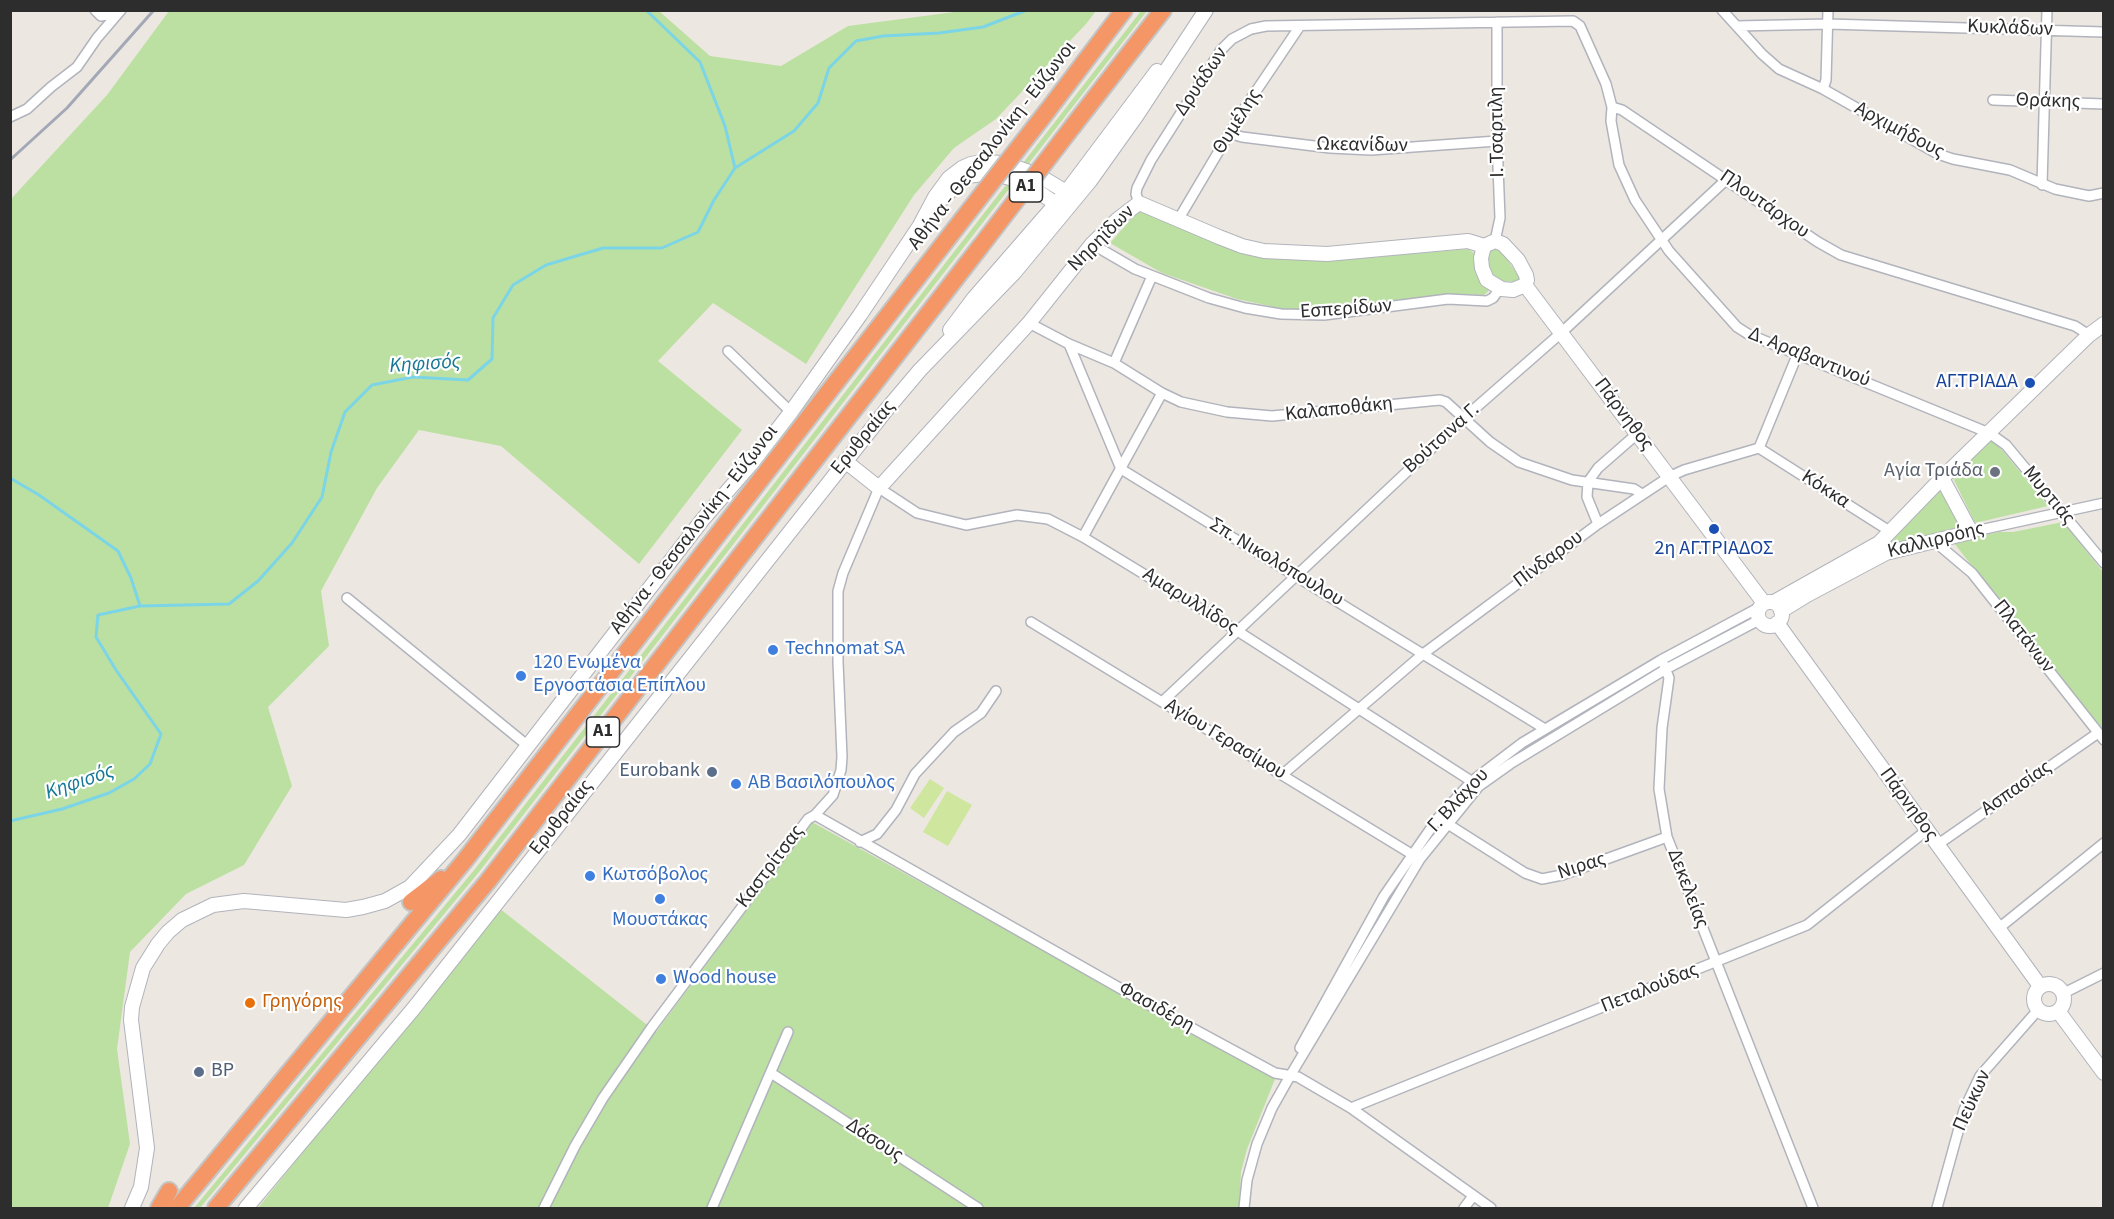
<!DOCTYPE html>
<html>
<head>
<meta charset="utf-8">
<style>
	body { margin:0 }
	#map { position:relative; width:2114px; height:1219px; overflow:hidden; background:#ede7e1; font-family:"Source Sans 3",sans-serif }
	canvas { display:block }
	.frame { position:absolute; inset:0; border:12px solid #2d2d2d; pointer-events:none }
</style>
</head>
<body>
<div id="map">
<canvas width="2114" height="1219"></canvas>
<div class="frame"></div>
</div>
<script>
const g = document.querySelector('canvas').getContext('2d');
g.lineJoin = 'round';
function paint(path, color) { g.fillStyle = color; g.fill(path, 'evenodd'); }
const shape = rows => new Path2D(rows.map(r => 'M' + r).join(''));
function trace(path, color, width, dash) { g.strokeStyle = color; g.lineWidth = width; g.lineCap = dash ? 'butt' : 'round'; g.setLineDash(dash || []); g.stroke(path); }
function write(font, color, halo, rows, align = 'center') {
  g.font = font + ' "Source Sans 3",sans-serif'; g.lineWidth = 4.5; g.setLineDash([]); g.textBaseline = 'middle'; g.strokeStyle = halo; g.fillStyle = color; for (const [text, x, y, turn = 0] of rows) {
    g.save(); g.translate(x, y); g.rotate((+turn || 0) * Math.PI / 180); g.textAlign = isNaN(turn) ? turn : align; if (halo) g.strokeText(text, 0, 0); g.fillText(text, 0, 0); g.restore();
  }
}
const green = shape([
	[962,11,1096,11,1086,24,996,119,954,148,914,195,806,364,713,303,658,361,742,430,639,564,501,446,419,430,377,488,321,591,329,646,268,707,292,786,244,865,186,894,130,952,117,1049,130,1144,108,1208,11,1208,11,199,107,95,169,11,659,11,710,56,781,66,848,26],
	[1141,11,1147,11,479,872,200,1208,194,1208,475,869],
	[1140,209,1212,241,1322,260,1352,259,1468,249,1477,255,1474,265,1477,275,1492,288,1484,295,1459,294,1350,308,1293,311,1237,299,1162,273,1110,243],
	[1496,249,1503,254,1520,278,1519,282,1497,281,1489,273,1485,259,1488,250],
	[1991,440,2003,451,2048,506,1975,523,1953,478],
	[1941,487,1964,529,1891,545,1889,540],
	[2063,522,2103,572,2103,734,1954,543,1974,537,2000,532,2013,532],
	[812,822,1275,1079,1247,1149,1241,1172,1239,1208,258,1208,499,908,656,1032]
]);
const pitch = shape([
	[930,779,944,788,924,818,910,808],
	[947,791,972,805,948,846,923,832]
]);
const stream = shape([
	[646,10,700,62,725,126,735,168],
	[10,478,39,495,118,551,131,578,140,606],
	[10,821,62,809,109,793,134,779,150,764,161,734,116,670,96,637,98,615,140,606,229,604,258,581,292,543,322,497,331,452,345,412,372,385,413,377,468,380,492,359,493,318,513,285,546,265,603,248,662,248,698,232,714,200,735,168,794,131,818,103,829,68,856,41,883,36,939,33,983,27,1027,10]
]);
const street = shape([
	[95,10,101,16,118,13],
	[1722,10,1762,54,1779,69,1823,89,1938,154,1953,159,2010,170,2055,189,2089,196,2104,193],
	[1737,26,1828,24,2104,32],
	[1823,89,1826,80,1828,10],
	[1993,100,2104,104],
	[1612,107,1622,110,1818,242,1841,255,2075,326,2089,335],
	[10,117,27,109,51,87,77,67,97,38,121,10],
	[1229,133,1242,137,1330,148,1371,150,1497,141],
	[2042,185,2047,10],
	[1139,203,1136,194,1137,188,1151,160,1221,50,1232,39,1251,29,1266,26,1573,21,1580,26,1606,84,1612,107,1611,121,1619,165,1635,200,1669,251,1737,327,1748,334,1989,433,2006,445,2104,563],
	[1178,220,1242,112,1300,26],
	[1495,241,1500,218,1497,141,1497,22],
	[1092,244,1135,269,1209,298,1245,308,1281,314,1324,315,1448,299,1487,301,1493,298,1500,288],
	[1029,323,1069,344,1114,363,1162,393,1181,402,1227,412,1272,416,1440,400,1446,402,1490,442,1519,462,1572,480,1634,489,1642,494],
	[1069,344,1121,469,1545,729],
	[728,351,791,412],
	[1114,363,1152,276],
	[1759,448,1891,532],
	[1759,448,1798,353],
	[1598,524,1587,497,1588,482,1598,468,1638,433],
	[1971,532,2104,503],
	[1083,537,1162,393],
	[1934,541,1972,573,2104,740],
	[347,598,528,746],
	[1031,622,1418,858],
	[1664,665,1669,678,1662,728,1659,789,1667,837,1813,1208],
	[1162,702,1464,418,1561,333,1727,179],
	[1282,775,1423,654,1598,524,1669,477,1684,470,1759,448],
	[815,815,1153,1007,1275,1073,1298,1077,1351,1108,1491,1208],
	[1443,821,1525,873,1542,879,1562,875,1667,837],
	[860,842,877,834,896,810,915,774,954,732,981,713,996,691],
	[1937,845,2098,733],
	[1999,928,2104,843],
	[2064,993,2104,973],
	[1300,1048,1384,896,1438,818,1472,781,1522,743,1661,660,1760,607],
	[771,1073,978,1208],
	[1351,1108,1807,925,1927,830],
	[544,1208,575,1146,603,1098,652,1027,808,819,815,815,833,795,841,770,842,757,838,662,838,591,843,573,879,488,917,513,966,525,1017,515,1048,519,1083,537,1239,632,1479,786],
	[712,1208,788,1032],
	[1244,1208,1247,1180,1257,1144,1272,1108,1290,1076,1420,859,1479,786,1510,764,1666,669,1759,620],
	[1464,1208,1473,1196],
	[1937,1208,1964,1110,1980,1076,2038,1010]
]);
const secondary = shape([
	[944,198,956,184,967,176,992,173,1024,182,1062,208],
	[1495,241,1503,244,1518,260,1526,275,1527,280,1525,285,1513,290,1502,289,1487,280,1482,268,1481,258,1484,246,1495,241],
	[1525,285,1764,603],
	[950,330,974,298,1067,191,1157,71],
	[845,461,879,488,1029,323,1092,244,1118,219,1139,203,1219,237,1242,246,1264,251,1327,254,1468,241,1484,246],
	'1758 614a12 12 0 1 1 24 0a12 12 0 1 1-24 0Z',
	[1774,602,1879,543,1942,478,2089,335,2104,324],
	[1781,611,1807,595,1886,553,1971,532,1942,478],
	[1777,623,2040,986],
	'2034 999a15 15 0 1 1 30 0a15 15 0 1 1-30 0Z',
	[2058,1011,2104,1073],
	[132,1208,141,1187,147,1148,131,1020,132,1007,143,968,158,944,168,932,182,920,213,905,244,901,346,910,363,907,385,901,410,887,459,835,703,519,751,464,791,412,860,315,919,227,935,197,949,178,962,168,971,164,982,162,1004,163,1038,175,1076,198],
	[246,1208,414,1008,887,409,920,370,1014,273,1090,181,1137,115,1206,10]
]);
const highway = shape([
	[1048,110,1124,10],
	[1073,126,1163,10],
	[411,902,441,879],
	[159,1208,169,1191],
	[177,1208,465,860,955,229],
	[216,1208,488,881,980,247]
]);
const rail = shape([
	[10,160,67,108,154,10]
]);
const highwayBridge = shape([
	[955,229,1048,110],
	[980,247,1073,126]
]);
const markers = [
	[2030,383,6,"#1a4fb4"],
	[1995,472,6,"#6b7280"],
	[1714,529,6,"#1a4fb4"],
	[773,650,6,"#3f7fe0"],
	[521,676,6,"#3f7fe0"],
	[712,772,6,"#5c6f8a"],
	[736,784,6,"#3f7fe0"],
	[590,876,6,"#3f7fe0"],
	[660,899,6,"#3f7fe0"],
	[661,979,6,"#3f7fe0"],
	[250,1003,6,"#e8710a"],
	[199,1072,6,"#5c6f8a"]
];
const shields = [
	[1026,187,33],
	[603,732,33]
];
const shieldNames = [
	["Α1",1026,187],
	["Α1",603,732]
];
const streetNames = [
	["Κυκλάδων",2010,29,2],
	["Δρυάδων",1202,82,-56],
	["Θράκης",2048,102,2],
	["Θυμέλης",1238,122,-58],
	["Αρχιμήδους",1899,131,28],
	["Ι. Τσαρτιλη",1498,132,-91],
	["Αθήνα - Θεσσαλονίκη - Εύζωνοι",993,146,-52],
	["Ωκεανίδων",1362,146,1],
	["Πλουτάρχου",1764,205,35],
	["Νηρηϊδων",1102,239,-45],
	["Εσπερίδων",1346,310,-4],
	["Δ. Αραβαντινού",1809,358,22],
	["Καλαποθάκη",1339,410,-6],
	["Πάρνηθος",1623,415,53],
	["Ερυθραίας",864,438,-51],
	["Βούτσινα Γ.",1442,439,-42],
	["Κόκκα",1825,490,33],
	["Μυρτιάς",2048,496,50],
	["Αθήνα - Θεσσαλονίκη - Εύζωνοι",695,530,-52],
	["Καλλιρρόης",1936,541,-14],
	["Πίνδαρου",1549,560,-37],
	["Σπ. Νικολόπουλου",1276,563,31],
	["Αμαρυλλίδος",1190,602,32],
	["Πλατάνων",2023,637,52],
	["Αγίου Γερασίμου",1225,740,31],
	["Ασπασίας",2017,789,-35],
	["Γ. Βλάχου",1459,801,-47],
	["Πάρνηθος",1908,805,54],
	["Ερυθραίας",562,818,-52],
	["Καστρίτσας",771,867,-53],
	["Νιρας",1582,867,-18],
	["Δεκελείας",1687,889,69],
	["Πεταλούδας",1650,989,-22],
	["Φασιδέρη",1156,1008,29],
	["Πεύκων",1973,1101,-66],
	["Δάσους",874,1141,33]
];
const transitNames = [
	["ΑΓ.ΤΡΙΑΔΑ",2018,383],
	["2η ΑΓ.ΤΡΙΑΔΟΣ",1714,550,"center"]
];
const worshipNames = [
	["Αγία Τριάδα",1983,472]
];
const shopNames = [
	["Technomat SA",785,650],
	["120 Ενωμένα",533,664],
	["Εργοστάσια Επίπλου",533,687],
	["ΑΒ Βασιλόπουλος",748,784],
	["Κωτσόβολος",602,876],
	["Μουστάκας",660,921,"center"],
	["Wood house",673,979]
];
const serviceNames = [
	["Eurobank",700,772],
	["BP",211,1072,"left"]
];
const foodNames = [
	["Γρηγόρης",262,1003]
];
const waterNames = [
	["Κηφισός",425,365,-4],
	["Κηφισός",80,783,-19]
];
paint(green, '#bce0a1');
paint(pitch, '#cee69e');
trace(stream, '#7bd5e7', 3);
trace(street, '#b1b4bc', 12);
trace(secondary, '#b1b4bc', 16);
trace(highway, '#c4c4c4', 20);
trace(street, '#fff', 9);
trace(secondary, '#fff', 14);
trace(highway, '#f49665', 16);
trace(rail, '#a3a8b6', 3);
trace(highwayBridge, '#c4c4c4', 20, []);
trace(highwayBridge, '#f49665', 16);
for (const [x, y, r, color] of markers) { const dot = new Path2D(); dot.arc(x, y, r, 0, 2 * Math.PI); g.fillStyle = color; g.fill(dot); trace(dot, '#fff', 2); }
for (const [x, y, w] of shields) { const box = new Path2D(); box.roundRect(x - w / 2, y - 15, w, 30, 4.5); g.fillStyle = '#fff'; g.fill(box); trace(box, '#2d2d2d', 1.5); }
write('bold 18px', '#2d2d2d', null, shieldNames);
write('20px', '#2d2d2d', '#fff', streetNames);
write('20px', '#164399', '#fff', transitNames, 'right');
write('20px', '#5b616d', '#fff', worshipNames, 'right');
write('20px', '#366cbe', '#fff', shopNames, 'left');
write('20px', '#4e5e75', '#fff', serviceNames, 'right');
write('20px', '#c56008', '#fff', foodNames, 'left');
write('italic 21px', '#177797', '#fff', waterNames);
</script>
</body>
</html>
